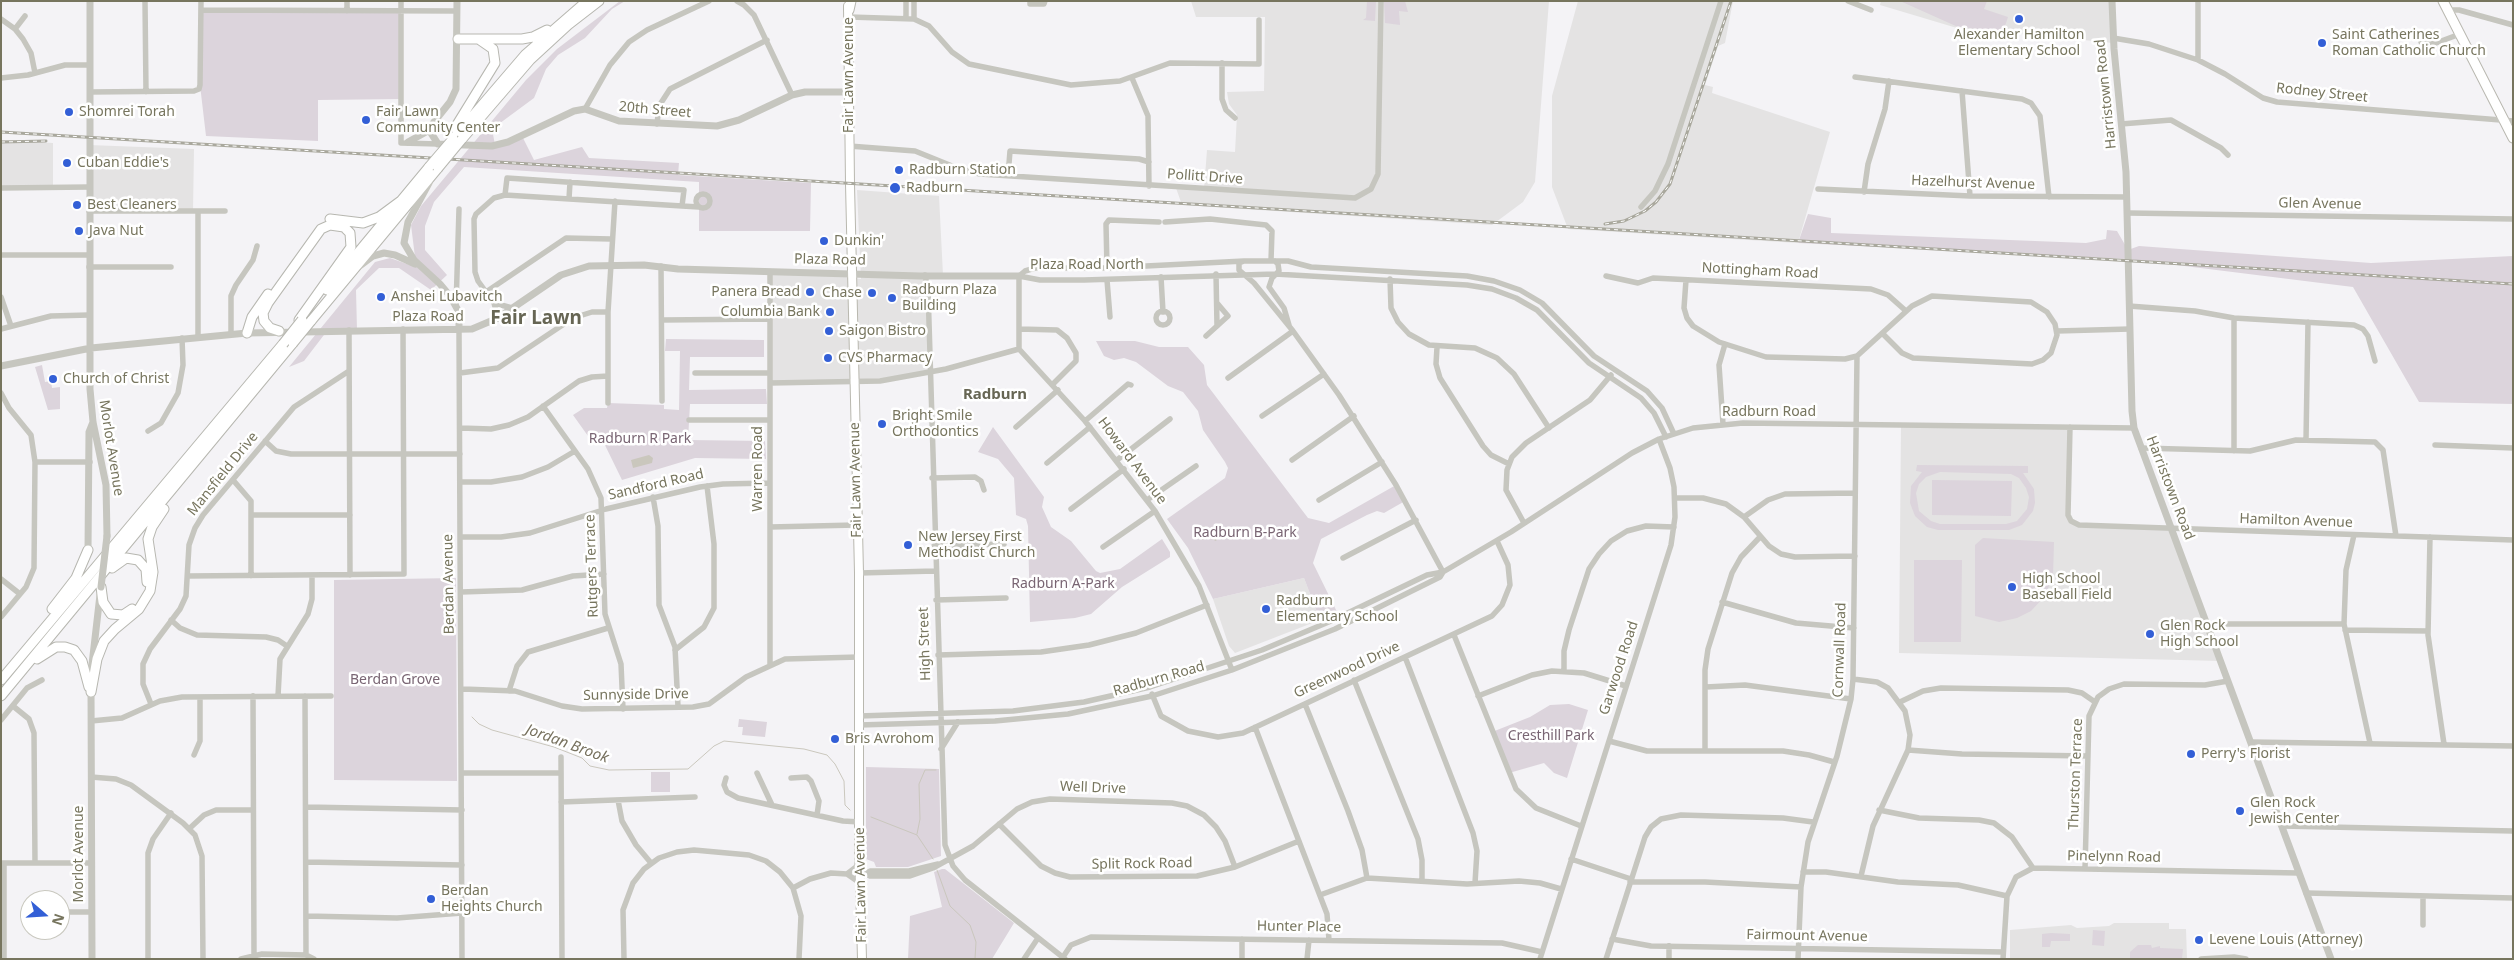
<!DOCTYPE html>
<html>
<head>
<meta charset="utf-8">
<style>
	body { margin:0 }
	#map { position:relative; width:2514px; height:960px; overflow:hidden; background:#f4f3f6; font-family:"Noto Sans",sans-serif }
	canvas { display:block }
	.frame { position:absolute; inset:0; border:2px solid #77755e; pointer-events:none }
	.north { position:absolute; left:20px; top:890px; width:50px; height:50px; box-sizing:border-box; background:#fff; border:1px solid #c9c8bf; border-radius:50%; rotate:109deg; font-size:14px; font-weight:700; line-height:20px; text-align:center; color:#77755e }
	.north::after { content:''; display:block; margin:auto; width:18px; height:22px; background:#335fd6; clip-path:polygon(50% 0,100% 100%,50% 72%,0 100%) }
</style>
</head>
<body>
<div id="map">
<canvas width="2514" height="960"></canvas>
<div class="frame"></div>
<div class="north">N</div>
</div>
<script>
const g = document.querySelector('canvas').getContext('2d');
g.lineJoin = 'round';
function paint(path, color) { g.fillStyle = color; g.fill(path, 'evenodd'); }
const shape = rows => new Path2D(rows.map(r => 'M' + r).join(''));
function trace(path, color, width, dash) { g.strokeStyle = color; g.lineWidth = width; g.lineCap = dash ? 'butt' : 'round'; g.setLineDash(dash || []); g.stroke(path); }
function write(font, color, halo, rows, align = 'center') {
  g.font = font + ' "Noto Sans",sans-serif'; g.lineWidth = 5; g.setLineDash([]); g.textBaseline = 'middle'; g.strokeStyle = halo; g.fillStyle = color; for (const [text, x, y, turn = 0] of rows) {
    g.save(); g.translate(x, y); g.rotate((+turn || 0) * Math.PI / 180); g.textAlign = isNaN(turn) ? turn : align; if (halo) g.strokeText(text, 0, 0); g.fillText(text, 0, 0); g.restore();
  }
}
const built = shape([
	[1191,1,1549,1,1535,182,1523,202,1492,225,1182,205,1176,188,1204,189,1207,150,1235,152,1237,115,1229,104,1227,92,1264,91,1265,17,1196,17],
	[1578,1,1733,1,1725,43,1718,46,1705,85,1713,87,1712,93,1830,132,1798,243,1568,229,1552,187,1552,96],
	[1881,1,2112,1,2113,43,2036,35,1967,31,1880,5],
	[1,140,53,143,53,188,1,188],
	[89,145,194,149,193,211,89,211],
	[857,190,939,196,943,275,926,275,929,373,895,379,770,383,770,272,814,273,861,279],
	[1901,426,2070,427,2068,515,2074,524,2172,530,2221,661,1899,653],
	[1304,578,1320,620,1235,653,1229,646,1213,599],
	[2114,923,2169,923,2169,929,2186,929,2187,959,2010,959,2010,930,2071,925,2077,928,2109,926]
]);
const green = shape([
	[620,1,625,1,612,9,585,38,558,55,546,69,534,98,492,129,495,145,522,136,534,160,582,147,589,158,679,163,678,175,811,183,810,231,699,231,699,182,464,167,434,202,425,226,425,250,447,275,431,290,399,268,379,268,356,290,357,330,327,331,304,361,289,367,375,262,390,258,410,265,415,257,411,225,421,206,526,80,557,49],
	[1367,1,1376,1,1375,21,1363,20,1366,18],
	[1384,1,1405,1,1408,12,1399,11,1400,25,1385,23],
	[1900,1,1987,1,1984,9,2008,17,2003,32,1958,27],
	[201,10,401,11,402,99,318,100,318,141,206,136,200,85],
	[1808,214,1831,218,1831,233,2086,243,2106,239,2107,230,2117,231,2128,250,2139,246,2371,263,2513,256,2513,404,2419,402,2353,287,2128,259,1798,243],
	[666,339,764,340,764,357,690,357,689,390,766,389,767,404,690,404,688,440,765,441,766,459,695,458,622,480,602,439,593,443,573,415,584,408,607,408,608,403,664,405,664,409,679,410,680,351,665,351],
	[1096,341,1135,341,1159,347,1188,347,1204,365,1207,385,1308,518,1329,523,1396,485,1405,501,1384,513,1377,511,1367,515,1321,539,1313,563,1337,612,1320,620,1304,578,1213,599,1188,548,1167,519,1225,478,1228,468,1225,462,1203,430,1198,411,1183,392,1168,386,1136,362,1124,358,1114,360,1104,356],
	[42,365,45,382,51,381,52,388,60,387,60,409,48,410,35,367],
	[993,427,1044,497,1042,507,1051,527,1071,541,1096,571,1100,573,1120,569,1162,539,1170,552,1170,557,1122,587,1091,614,1075,618,1030,622,1028,526,1026,519,1016,515,1014,478,998,459,978,452],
	[1917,465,2028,466,2028,473,2023,473,2034,489,2035,503,2033,511,2022,525,2009,530,1938,530,1927,527,1915,516,1910,503,1911,486,1922,472,1916,471],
	[1940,472,2011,474,2019,478,2026,488,2029,497,2027,509,2017,521,2006,524,1940,524,1931,521,1919,511,1916,493,1919,484,1926,477],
	[1932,480,2012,481,2011,516,1932,515],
	[1983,538,2054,542,2053,577,2044,597,2031,611,2017,618,1999,622,1975,616,1975,545],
	[1914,560,1962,560,1961,642,1914,642],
	[456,578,457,781,334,780,334,580],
	[1569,704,1588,710,1567,778,1554,773,1544,763,1509,773,1492,732,1530,717,1550,705],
	[739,719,767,722,765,737,742,735,743,727,738,727],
	[866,767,939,769,941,856,908,867,876,867,874,862,866,859],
	[651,772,670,772,670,792,651,792],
	[942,869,945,869,1014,923,992,959,908,959,910,916,942,907,934,872],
	[2093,930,2105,931,2104,946,2092,945],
	[2051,933,2070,934,2070,941,2051,941,2050,947,2042,947,2042,934],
	[2138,945,2151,945,2152,948,2160,946,2160,948,2183,949,2182,959,2130,959,2130,952]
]);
const water = shape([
	[649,455,653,458,652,463,633,468,631,460],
	[1204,526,1213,531,1216,527,1222,530,1216,541,1205,536,1203,540,1198,537]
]);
const stream = shape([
	[472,717,479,724,492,730,554,747,582,758,590,766,609,770,688,769,714,746,724,741,804,749,827,755,835,764,844,781,845,805,850,810],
	[871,817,917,835,933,859],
	[917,834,920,819,919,784,925,770,936,770],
	[937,870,950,906,970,925,976,942,975,959]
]);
const minor = shape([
	[145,1,146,92],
	[347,1,347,11],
	[401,1,401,143,438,144],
	[737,1,744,5,754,15,792,95],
	[1030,1,1030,4,1044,4,1045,1],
	[1848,1,1871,10],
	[201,10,457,11],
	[2448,10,2459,10,2513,25],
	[849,17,914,19,929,26,952,52,969,64,1071,85,1120,81,1170,63,1259,64,1259,20],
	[906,17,906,1],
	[1,19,15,29,23,39,31,53,35,73],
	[914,19,914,1],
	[15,29,25,16],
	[2113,38,2149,44,2198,60,2225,74,2263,98,2277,102,2513,121],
	[2421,42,2436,43,2460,34],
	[2198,60,2198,1],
	[1222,63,1222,99,1226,110,1235,118],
	[1855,77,2022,99,2031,103,2040,116,2049,197],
	[1,78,28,75,65,65,90,65],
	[1132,78,1148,116,1149,186],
	[1962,91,1970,196],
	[90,92,194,91,199,89,200,85,201,1],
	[585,109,610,65,629,42,647,30,709,1],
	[657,124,659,106,670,89,767,40],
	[2121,124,2171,120,2221,148,2228,155],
	[849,146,915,151,957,168,980,174,1355,198,1371,189,1378,174,1381,1],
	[1008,176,1010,151,1139,159,1149,162],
	[1,188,89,187],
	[1818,189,1970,196,2127,197],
	[1864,192,1868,164,1885,109,1889,81],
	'696 201a7 7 0 1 1 14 0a7 7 0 1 1-14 0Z',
	[569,199,570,182],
	[682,206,699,207],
	[1641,207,1655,191,1668,164,1721,1],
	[89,211,225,211],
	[198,211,198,337],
	[2128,213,2513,219],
	[1165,222,1210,219,1266,225,1272,231,1271,261],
	[1,255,89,255],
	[1244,261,1239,263,1239,270,1254,283,1293,331,1339,395,1396,485,1443,572],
	[1275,261,1278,264,1279,271,1272,278,1269,287,1284,308,1289,325],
	[661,266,662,401],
	[89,267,171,267],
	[1107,268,1106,224,1109,220,1159,222],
	[770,272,770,665],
	[1216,274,1217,326],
	[925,275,928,289,945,845,953,866,965,880,1065,959],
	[1019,276,1025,271,1035,268,1107,268,1244,261,1288,261,1311,267,1467,276,1494,281,1520,290,1542,303,1594,356,1647,391,1662,408,1674,434],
	[1019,276,1040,280,1084,280,1275,274,1467,285,1492,289,1516,298,1537,310,1589,363,1641,398,1654,413,1666,437],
	[1019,276,1019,349,1085,421,1155,511,1199,586,1232,670],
	[1606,276,1638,283,1653,278,1871,289,1888,295,1906,311],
	[1161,277,1163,312],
	[1390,279,1391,308,1398,322,1409,334,1429,345,1475,348,1497,358,1514,374,1549,428],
	[1107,280,1110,317],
	[1686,280,1684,308,1687,318,1693,326,1719,342,1766,357,1845,359,1857,356],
	[486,292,566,238,611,239],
	[1,297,11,326],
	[494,303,512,308],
	[2129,306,2195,311,2234,318,2354,325,2363,329,2368,336,2375,361],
	[456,307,459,209],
	'1156 318a7 7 0 1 1 14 0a7 7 0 1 1-14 0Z',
	[498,318,494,303,478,281,475,272,474,219,476,214,494,198,505,195,682,206,684,190,507,178,505,195],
	[662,320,770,319],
	[1,329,51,316,89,315],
	[1019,329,1057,330,1067,338,1076,353,1076,361,1053,384],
	[349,330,350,575],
	[459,330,462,959],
	[2057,331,2130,329],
	[231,334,231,296,236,285,253,260,257,246],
	[1206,336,1228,316,1217,303],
	[1437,347,1436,364,1440,378,1483,446,1491,455,1509,464],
	[460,373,498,368,573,318,592,312,608,312],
	[695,373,770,373],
	[1228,378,1293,331],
	[770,383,880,381,946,369,1019,349],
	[1,393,9,408,31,435,35,462,34,568,26,587,1,617],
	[608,403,608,312,615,201],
	[543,406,588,469,601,498,605,614,621,664,623,709],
	[1262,416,1324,374],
	[689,420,770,420],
	[1085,421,1128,384,1131,385],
	[1723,424,1719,365,1725,344],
	[1016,427,1058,390],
	[2070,427,2068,515,2071,521,2079,525,2513,540],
	[460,428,491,429,509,425,528,417,579,381,592,377,608,376],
	[148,431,161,423,178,393,183,365,182,338],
	[2306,440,2308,322],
	[265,441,276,451,291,454,460,454],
	[2435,445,2513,448],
	[2141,448,2250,451,2296,440,2375,442,2383,450,2396,536],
	[2234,451,2234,318],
	[1117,460,1170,419],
	[1292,460,1354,416],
	[35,462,90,462],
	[1047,463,1090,427],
	[932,478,975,477,981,481,984,490],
	[233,480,251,501,251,576],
	[461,482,491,482,522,477,548,467,575,451],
	[653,497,658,526,659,605,675,647,678,707],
	[1675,498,1703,498,1726,504,1744,517,1769,546,1781,554,1795,557,1855,556],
	[1147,500,1196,466],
	[1319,500,1382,462],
	[1071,509,1124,469],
	[251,515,350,515],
	[1744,517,1768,500,1785,494,1855,493],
	[1524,523,1506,490,1507,470,1512,457,1526,443,1590,400,1611,375],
	[770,527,856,525],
	[2354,535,2346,570,2344,624,2370,743],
	[461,537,501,537,530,533,606,509,700,487,723,484,770,483],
	[2430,537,2428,635,2444,744],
	[934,546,1004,544],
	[1103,547,1155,511],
	[1343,558,1416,520],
	[859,573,935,571],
	[188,576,404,574,403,329],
	[1,579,20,594],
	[461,592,522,590,573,576,604,574],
	[936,600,1006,598],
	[1722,602,1796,623,1854,628],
	[171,620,180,628,197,635,266,637,278,640,287,646],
	[2207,624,2344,624],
	[2345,630,2428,631],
	[1454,635,1516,789,1536,808,1581,826],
	[675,650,704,627,714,608,714,544,707,486],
	[938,655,1041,652,1089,645,1136,633,1207,605],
	[1405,657,1473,833,1477,851,1475,883],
	[1564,671,1564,651,1569,630,1589,569,1599,554,1611,541,1627,531,1646,526,1674,527],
	[1853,679,1877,682,1888,688,1905,711,1910,735,1908,750,1873,826,1861,876],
	[1354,680,1418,839,1422,860,1422,880],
	[1706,687,1745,685,1851,699],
	[463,689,515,691,562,706,582,709,693,707,709,704,746,677,785,659,859,657],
	[509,691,517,666,528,652,608,628],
	[1152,694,1161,716,1188,731,1218,737,1243,733,1492,616,1502,605,1510,585,1508,565,1497,541],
	[253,696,254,955],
	[278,696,280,659,308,614,312,599,312,575],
	[305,696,306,955],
	[1478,696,1532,675,1552,671,1584,673,1626,686],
	[1900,702,1923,691,1941,688,2068,690,2082,693,2095,702],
	[151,704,143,684,143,664,150,649,180,609,186,596,189,545,195,528,203,515,294,407,349,371],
	[1305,704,1348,811,1362,850,1367,878],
	[13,706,29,719,34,733,35,863],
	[859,716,1013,711,1084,702,1150,687,1262,650,1331,621,1427,575,1443,572],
	[1,720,27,688,42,680],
	[91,721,122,718,160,701,182,697,331,696],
	[859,725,995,721,1068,714,1152,696,1232,670,1335,629,1440,577,1443,572,1511,532,1632,453,1659,439,1693,428,1743,423,2134,428],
	[1255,727,1327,914,1329,940],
	[1609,741,1647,751,1783,751,1809,755,1834,762],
	[2251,742,2513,746],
	[941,749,958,722],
	[1908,750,1962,754,2088,756],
	[1705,751,1705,670,1708,649,1732,573,1741,557,1760,537],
	[194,755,200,741,200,697],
	[561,757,562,959],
	[462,773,561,773],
	[757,773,772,805],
	[91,777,116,779,131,785,183,823,195,835,202,856,203,959],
	[726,778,724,785,727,792,738,798,843,821,860,822],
	[791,778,807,777,811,781,819,801,817,815],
	[618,800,622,821,636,845,651,863],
	[561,802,695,797],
	[306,807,462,810],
	[1879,810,1919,818,1979,820,1994,823,2012,837,2033,868],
	[999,824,1041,866,1055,873,1070,877,1197,876,1235,867,1299,841],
	[2282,826,2513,831],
	[190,828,204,815,216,810,253,810],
	[1571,859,1631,879],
	[306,862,462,865],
	[1,863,91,863],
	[4,863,4,959],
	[2085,869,2089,716,2098,697,2109,689,2124,684,2205,685,2228,681],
	[1803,872,1826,872,1898,882,1958,885,2007,896],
	[847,874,860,864],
	[865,874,870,871,909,871,938,864],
	[866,874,870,876,910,876,933,868,973,846,1017,809,1032,802,1050,799,1172,803,1187,806,1204,815,1216,827,1225,841,1235,867],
	[1630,882,1705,882,1801,887],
	[793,888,810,879,831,873,847,874,860,883],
	[2306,893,2513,898],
	[1320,895,1367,878,1467,884,1519,881,1540,883,1561,889],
	[60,912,91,912],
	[306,916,397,918,462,913],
	[2423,925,2423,896],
	[1612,939,1651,946,2003,952],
	[1063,957,1071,945,1091,937,1502,943,1542,952],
	[148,959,148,853,153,839,171,813],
	[241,959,262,954,306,955,314,959],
	[624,959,623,910,633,883,644,869,659,858,677,852,694,850,749,855,766,861,780,872,793,888,801,916,799,959],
	[1024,959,1038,938],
	[1242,959,1242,939],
	[1307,959,1309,940],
	[1540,959,1671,545,1675,517,1674,487,1670,468,1659,439],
	[1606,959,1645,837,1651,827,1661,819,1681,815,1783,818,1813,822],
	[1669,959,1669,946],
	[1798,959,1801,887,1808,842,1837,756,1851,699,1853,679,1857,356,1912,306,1932,296,2031,302,2047,312,2055,324,2057,335,2051,353,2043,360,2032,364,1913,358,1902,353,1883,334],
	[2003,959,2007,896,2016,877,2033,868,2298,873],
	[2201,959,2234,957,2246,959]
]);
const tertiary = shape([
	[90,1,90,389,93,422,106,485,107,536],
	[2112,1,2114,49,2126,172,2132,411,2134,428,2331,959],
	[432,125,431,133,438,144,492,146,508,142,574,111,585,109,619,121,717,126,739,120,792,95,805,92,849,92],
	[408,142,426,132,450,102,456,89,457,1],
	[429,183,408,222,404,243,414,260,440,284,450,296,459,312,459,330],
	[361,265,373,256,384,253,395,255,415,264],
	[1,366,91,348,247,333,472,329,498,318,561,275,589,266,644,265,678,269,920,276,1019,276],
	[88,550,89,432,93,422],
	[91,673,100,595],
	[91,687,92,959]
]);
const secondary = shape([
	[848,6,850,184,859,573,859,846,862,959]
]);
const primary = shape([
	[2443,1,2513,138]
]);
const trunk = shape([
	[849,10,851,1],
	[458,39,522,39,533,37,547,30],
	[455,128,495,63,493,49,480,40],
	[453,139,525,55,587,1],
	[462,139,530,60,568,25,599,1],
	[330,219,363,223,379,217,402,200],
	[327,290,429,167],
	[311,321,438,168],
	[279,331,270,328,264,321,263,313,268,303,321,229,330,225,344,227,350,233,351,247,299,320],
	[247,333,252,317,268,294],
	[112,568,126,558,138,560,146,569,147,582],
	[101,587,103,602,111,614,123,615,132,609],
	[52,609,76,578,88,550],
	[37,659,56,647,65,647,74,650,82,661,89,687],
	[1,680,283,344],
	[91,692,97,659,104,641,115,629,139,609,150,591,153,572,148,539,152,527,164,509],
	[1,696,293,343]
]);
const rail = shape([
	[1,132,2513,284],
	[1,142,46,141],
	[1605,224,1624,221,1645,211,1656,202,1670,184,1731,1]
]);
const tertiaryBridge = shape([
	[101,587,107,536]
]);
const trunkBridge = shape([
	[429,167,453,139],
	[438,168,462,139],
	[293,343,311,321],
	[283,344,302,320]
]);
const markers = [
	[2019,19,5,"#335fd6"],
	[2322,43,5,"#335fd6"],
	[69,112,5,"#335fd6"],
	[366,120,5,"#335fd6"],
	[67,163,5,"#335fd6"],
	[899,170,5,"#335fd6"],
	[895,188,6,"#335fd6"],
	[77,205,5,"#335fd6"],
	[79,231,5,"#335fd6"],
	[824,241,5,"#335fd6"],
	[810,292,5,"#335fd6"],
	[872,293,5,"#335fd6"],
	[381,297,5,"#335fd6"],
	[892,298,5,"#335fd6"],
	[830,312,5,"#335fd6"],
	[829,331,5,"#335fd6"],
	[828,358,5,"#335fd6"],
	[53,379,5,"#335fd6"],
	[882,424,5,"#335fd6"],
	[908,545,5,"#335fd6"],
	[2012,587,5,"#335fd6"],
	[1266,609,5,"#335fd6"],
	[2150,634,5,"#335fd6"],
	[835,739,5,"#335fd6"],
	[2191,754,5,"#335fd6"],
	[2240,811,5,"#335fd6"],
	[431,899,5,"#335fd6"],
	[2199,940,5,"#335fd6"]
];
const poiNames = [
	["Alexander Hamilton",2019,35,"center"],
	["Elementary School",2019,51,"center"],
	["Saint Catherines",2332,35],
	["Roman Catholic Church",2332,51],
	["Shomrei Torah",79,112],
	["Fair Lawn",376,112],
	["Community Center",376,128],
	["Cuban Eddie's",77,163],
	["Radburn Station",909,170],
	["Radburn",906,188],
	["Best Cleaners",87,205],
	["Java Nut",89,231],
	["Dunkin'",834,241],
	["Radburn Plaza",902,290],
	["Building",902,306],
	["Panera Bread",800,292,"right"],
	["Chase",862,293,"right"],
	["Anshei Lubavitch",391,297],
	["Columbia Bank",820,312,"right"],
	["Saigon Bistro",839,331],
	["CVS Pharmacy",838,358],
	["Church of Christ",63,379],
	["Bright Smile",892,416],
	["Orthodontics",892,432],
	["New Jersey First",918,537],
	["Methodist Church",918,553],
	["High School",2022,579],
	["Baseball Field",2022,595],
	["Radburn",1276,601],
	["Elementary School",1276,617],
	["Glen Rock",2160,626],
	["High School",2160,642],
	["Bris Avrohom",845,739],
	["Perry's Florist",2201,754],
	["Glen Rock",2250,803],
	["Jewish Center",2250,819],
	["Berdan",441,891],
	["Heights Church",441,907],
	["Levene Louis (Attorney)",2209,940]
];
const streetNames = [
	["Fair Lawn Avenue",849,75,-90],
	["Rodney Street",2322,93,6],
	["Harristown Road",2106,94,-96],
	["20th Street",655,110,5],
	["Pollitt Drive",1205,177,4],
	["Hazelhurst Avenue",1973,183,2],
	["Glen Avenue",2320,204,1],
	["Plaza Road",830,260,1],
	["Plaza Road North",1087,265],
	["Nottingham Road",1760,271,3],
	["Plaza Road",428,317],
	["Radburn Road",1769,412],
	["Morlot Avenue",111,448,81],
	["Howard Avenue",1132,461,53],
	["Warren Road",758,469,-90],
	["Mansfield Drive",223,474,-51],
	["Fair Lawn Avenue",856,480,-91],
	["Sandford Road",656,485,-13],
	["Harristown Road",2170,488,69],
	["Hamilton Avenue",2296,521,2],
	["Rutgers Terrace",592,566,-92],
	["Berdan Avenue",449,584,-91],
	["High Street",925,644,-92],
	["Cornwall Road",1840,650,-88],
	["Garwood Road",1619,668,-72],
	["Greenwood Drive",1347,670,-25],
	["Radburn Road",1159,679,-16],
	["Sunnyside Drive",636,695,-1],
	["Thurston Terrace",2076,774,-88],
	["Well Drive",1093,788,2],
	["Morlot Avenue",79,854,-90],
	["Pinelynn Road",2114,857,1],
	["Split Rock Road",1142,864,-1],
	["Fair Lawn Avenue",861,885,-91],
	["Hunter Place",1299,927,1],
	["Fairmount Avenue",1807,936,1]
];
const parkNames = [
	["Radburn R Park",640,439],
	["Radburn B-Park",1245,533],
	["Radburn A-Park",1063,584],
	["Berdan Grove",395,680],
	["Cresthill Park",1551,736]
];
const neighbourhoodNames = [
	["Radburn",995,395]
];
const waterNames = [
	["Jordan Brook",567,744,20]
];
const districtNames = [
	["Fair Lawn",536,319]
];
paint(built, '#e4e3e3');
paint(green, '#dcd4dc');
paint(water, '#cac7bd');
trace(stream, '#cac7bd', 1);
trace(secondary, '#b9b8af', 10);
trace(primary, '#b9b8b0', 11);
trace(trunk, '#b7b7b0', 11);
trace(minor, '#c6c6bf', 5.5);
trace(tertiary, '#c6c6bf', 7);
trace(secondary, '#fff', 8);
trace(primary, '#fff', 9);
trace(trunk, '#fff', 9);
trace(rail, '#a9a89d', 3);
trace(rail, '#fff', 1, [4]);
trace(trunkBridge, '#b7b7b0', 11, []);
trace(tertiaryBridge, '#c6c6bf', 7);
trace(trunkBridge, '#fff', 9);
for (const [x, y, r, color] of markers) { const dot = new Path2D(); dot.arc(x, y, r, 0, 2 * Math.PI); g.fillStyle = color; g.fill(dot); trace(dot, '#fff', 2); }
write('14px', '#77755e', '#fff', poiNames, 'left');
write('14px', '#77755e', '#fff', streetNames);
write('14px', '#796573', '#fff', parkNames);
write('bold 15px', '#676654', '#fff', neighbourhoodNames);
write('italic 15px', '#77715e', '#fff', waterNames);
write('bold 19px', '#676654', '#fff', districtNames);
</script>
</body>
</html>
